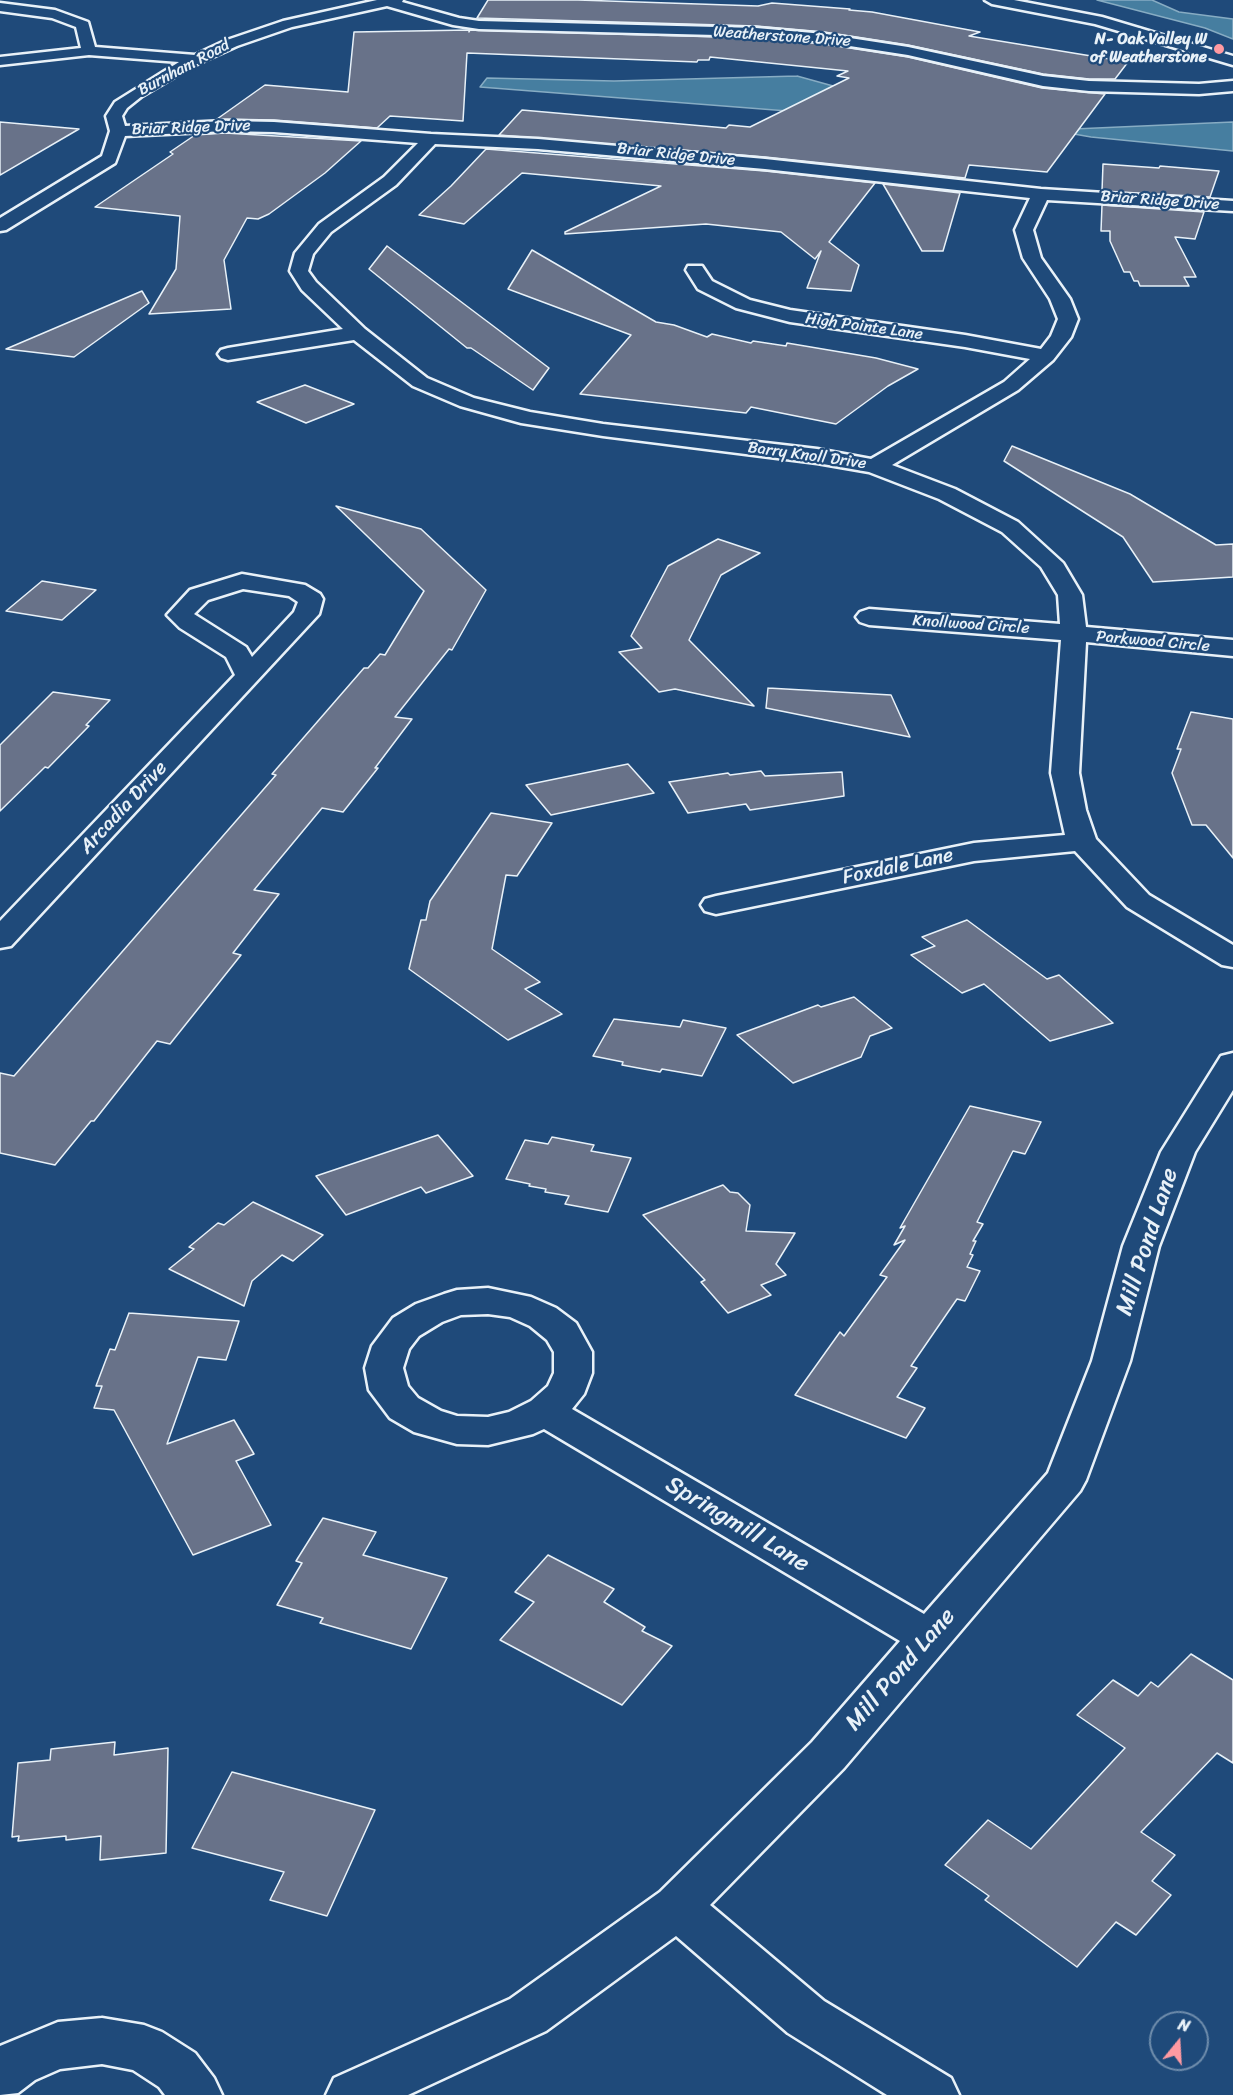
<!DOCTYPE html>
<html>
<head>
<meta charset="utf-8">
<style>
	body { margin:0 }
	#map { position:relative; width:1233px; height:2095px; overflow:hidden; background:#1f4a7a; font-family:Sriracha,sans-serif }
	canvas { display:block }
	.north { position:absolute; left:1149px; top:2011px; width:60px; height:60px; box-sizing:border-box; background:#1f4a7a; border:2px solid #6f8dac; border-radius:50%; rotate:18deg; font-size:16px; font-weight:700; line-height:24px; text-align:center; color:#e8f1f8 }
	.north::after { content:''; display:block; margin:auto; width:21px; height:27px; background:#ff9aa2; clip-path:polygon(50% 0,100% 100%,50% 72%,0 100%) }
</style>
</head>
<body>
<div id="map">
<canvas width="1233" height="2095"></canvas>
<div class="north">N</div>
</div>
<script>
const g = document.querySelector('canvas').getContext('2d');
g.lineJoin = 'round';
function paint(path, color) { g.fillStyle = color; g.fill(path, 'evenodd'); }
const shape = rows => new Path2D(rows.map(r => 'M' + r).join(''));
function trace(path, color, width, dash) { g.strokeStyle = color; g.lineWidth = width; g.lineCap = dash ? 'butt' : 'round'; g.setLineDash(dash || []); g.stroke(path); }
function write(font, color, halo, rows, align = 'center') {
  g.font = font + ' Sriracha,sans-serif'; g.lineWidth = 4.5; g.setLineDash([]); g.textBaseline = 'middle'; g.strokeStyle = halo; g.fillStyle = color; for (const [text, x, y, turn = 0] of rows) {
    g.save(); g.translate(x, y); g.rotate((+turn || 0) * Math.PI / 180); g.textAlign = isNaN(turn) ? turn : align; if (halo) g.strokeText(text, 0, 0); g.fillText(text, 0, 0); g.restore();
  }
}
const water = shape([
	[1097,0,1152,0,1179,12,1233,19,1233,39,1205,28,1097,0],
	[797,76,891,102,826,114,480,87,487,78,614,81,797,76],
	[1233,122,1233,151,1091,137,1051,130,1233,122]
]);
const building = shape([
	[488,0,578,0,758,6,772,3,850,9,849,10,872,12,980,32,969,36,1128,62,1115,79,1089,79,1043,74,908,45,824,32,756,26,477,18,488,0],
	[469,30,469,32,470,30,756,38,824,44,908,57,1042,88,1105,94,1047,172,969,165,965,178,765,157,499,135,522,110,726,128,729,125,750,127,849,78,837,76,848,71,710,57,709,60,698,60,697,62,467,53,463,121,390,116,377,128,274,120,217,119,265,85,348,92,354,32,469,30],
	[0,122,79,129,0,175,0,122],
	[225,133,361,141,325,173,269,214,258,219,247,218,224,260,231,309,149,314,176,269,180,216,95,207,173,154,170,152,195,135,225,133],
	[486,149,765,171,875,183,829,242,859,265,851,291,807,288,821,251,815,259,781,232,706,224,565,234,565,232,661,186,522,173,464,224,419,215,451,186,486,149],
	[1103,164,1159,168,1160,166,1219,171,1210,197,1102,191,1103,164],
	[883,184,960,193,943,251,922,251,883,184],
	[1102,205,1204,212,1195,239,1175,237,1196,277,1184,277,1189,286,1140,286,1138,281,1134,281,1130,272,1124,272,1110,241,1110,231,1101,231,1102,205],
	[387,246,549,368,533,390,471,348,467,348,369,269,387,246],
	[532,250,656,322,674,325,707,337,712,334,751,343,753,341,786,346,787,343,876,358,918,369,888,386,836,424,751,407,746,413,580,394,631,335,508,289,532,250],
	[142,291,149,303,74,357,6,349,142,291],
	[305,385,354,404,306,423,257,402,305,385],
	[1012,446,1130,494,1216,545,1233,544,1233,577,1153,582,1123,537,1004,461,1012,446],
	[336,506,421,529,486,590,452,650,449,649,395,717,412,719,375,768,378,768,343,812,322,808,254,890,279,894,233,953,241,955,170,1044,157,1041,94,1121,91,1121,55,1165,0,1153,0,1073,14,1076,276,775,272,774,364,668,368,668,380,654,385,655,424,591,336,506],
	[718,539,760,553,721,575,689,640,754,706,675,689,659,692,619,652,642,648,631,636,668,566,718,539],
	[42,581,96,590,62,620,6,611,42,581],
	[768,688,891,695,910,737,766,708,768,688],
	[53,692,110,700,86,725,89,726,48,768,45,767,0,811,0,745,53,692],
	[1191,712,1233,719,1233,858,1206,825,1192,825,1172,773,1181,749,1177,749,1191,712],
	[628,764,654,793,551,815,526,785,628,764],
	[761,771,765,776,842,772,844,796,750,810,746,804,688,813,669,782,728,773,730,775,761,771],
	[491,813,552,823,517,876,506,875,492,949,540,982,525,989,562,1014,508,1040,409,969,421,920,426,920,430,901,491,813],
	[967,920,1047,979,1059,975,1113,1023,1050,1041,984,984,962,993,911,955,935,946,922,937,967,920],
	[854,997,892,1028,870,1036,861,1057,793,1083,737,1035,818,1005,821,1007,854,997],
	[614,1019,680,1027,683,1020,726,1028,702,1076,662,1069,660,1072,622,1065,623,1062,593,1056,614,1019],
	[970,1106,1041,1122,1025,1154,1013,1151,977,1222,983,1224,973,1241,976,1241,970,1254,973,1255,967,1267,980,1271,965,1301,957,1299,911,1366,917,1368,897,1397,925,1408,906,1438,795,1395,840,1332,844,1336,887,1277,880,1275,905,1240,894,1245,905,1226,900,1228,970,1106],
	[438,1135,473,1176,426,1193,421,1187,346,1215,316,1176,438,1135],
	[552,1137,594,1145,591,1151,631,1158,608,1212,565,1204,569,1196,545,1192,546,1189,529,1186,530,1184,506,1179,525,1140,548,1144,552,1137],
	[723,1185,730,1192,738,1193,750,1205,746,1231,795,1233,776,1264,786,1275,761,1285,771,1295,728,1313,701,1282,705,1280,643,1215,723,1185],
	[253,1202,323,1235,293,1261,282,1255,252,1281,244,1306,169,1269,194,1249,189,1247,218,1223,224,1225,253,1202],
	[129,1313,239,1321,226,1360,198,1357,167,1444,234,1420,254,1454,236,1461,271,1525,193,1555,114,1410,94,1408,102,1386,96,1386,110,1349,115,1350,129,1313],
	[323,1518,376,1532,363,1555,447,1578,411,1649,320,1623,323,1618,277,1605,302,1563,296,1561,323,1518],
	[548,1555,614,1589,604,1602,645,1627,642,1631,672,1646,622,1705,500,1640,534,1602,515,1592,548,1555],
	[1191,1654,1233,1680,1233,1763,1217,1753,1141,1832,1175,1855,1152,1881,1171,1895,1136,1935,1116,1922,1077,1967,985,1900,989,1896,945,1865,988,1820,1031,1849,1125,1748,1077,1715,1113,1680,1138,1696,1151,1682,1158,1687,1191,1654],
	[115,1742,114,1755,168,1748,166,1853,100,1860,101,1836,66,1840,66,1836,18,1841,19,1836,12,1837,18,1763,50,1760,51,1749,115,1742],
	[232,1772,375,1810,327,1916,270,1900,284,1872,192,1848,232,1772]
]);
const street = shape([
	[377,0,403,0,402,2,459,18,479,21,756,28,824,34,908,47,1043,76,1089,81,1199,84,1233,81,1233,91,1199,94,1089,91,1043,86,908,55,824,42,756,36,479,29,453,25,387,6,292,27,237,46,193,66,142,96,127,108,122,116,125,126,225,121,274,122,431,134,538,139,765,159,1041,189,1233,201,1233,211,1047,200,1033,230,1041,258,1070,299,1078,319,1071,337,1053,360,1018,390,892,465,955,489,1018,522,1063,563,1082,595,1086,627,1233,640,1233,656,1086,642,1079,773,1086,810,1096,839,1149,895,1233,945,1233,967,1222,965,1127,907,1075,851,974,861,716,914,705,911,701,905,705,899,716,896,974,843,1065,835,1051,773,1061,640,869,625,860,622,856,617,860,612,869,609,1060,624,1058,595,1041,567,1002,532,939,499,869,472,817,463,603,436,521,423,460,406,413,386,354,340,228,360,221,358,218,354,221,350,228,348,343,329,302,290,290,271,295,253,319,224,384,177,418,143,274,132,225,131,125,136,115,163,6,230,0,231,0,218,102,156,110,131,106,116,115,102,179,62,89,55,0,65,0,57,81,48,76,27,52,18,0,11,0,3,55,10,88,22,95,47,195,55,227,40,283,21,377,0],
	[435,144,538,149,765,169,1030,198,1015,230,1023,258,1050,299,1058,319,1051,336,1041,349,965,335,790,310,750,300,712,281,702,266,688,266,686,270,698,289,736,308,790,322,965,347,1030,359,1004,382,871,459,817,449,603,424,530,412,474,398,427,378,365,329,316,282,308,271,313,254,331,232,396,185,435,144],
	[242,574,305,585,320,594,323,599,319,614,11,946,0,948,0,921,235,675,226,657,180,628,167,615,190,590,242,574],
	[243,589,289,596,298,602,294,612,252,657,246,647,194,614,208,600,243,589],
	[1233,1053,1233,1090,1195,1152,1159,1246,1130,1361,1086,1480,1080,1491,844,1768,710,1905,824,2001,951,2078,959,2095,887,2095,788,2033,676,1936,546,2031,408,2095,326,2095,334,2078,510,1999,660,1892,812,1742,900,1641,544,1429,533,1434,488,1445,457,1444,414,1432,390,1418,369,1390,365,1368,372,1346,393,1318,416,1304,444,1294,457,1290,488,1288,531,1297,556,1308,576,1323,592,1352,592,1373,584,1394,572,1409,924,1614,1048,1473,1092,1361,1123,1246,1161,1152,1221,1056,1233,1053],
	[488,1314,510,1317,530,1326,547,1340,554,1352,554,1373,548,1386,531,1401,509,1412,488,1417,457,1416,441,1411,418,1398,408,1386,403,1368,409,1349,419,1336,442,1322,461,1315,488,1314],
	[102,2018,144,2025,162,2032,195,2053,214,2078,222,2095,165,2095,159,2087,133,2070,102,2064,60,2069,35,2080,18,2093,0,2095,0,2046,58,2022,102,2018]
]);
const secondary = shape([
	[985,0,1014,0,1102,17,1233,56,1233,65,1095,24,992,4,985,0]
]);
const markers = [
	[1219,49,6,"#ff9aa2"]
];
const farStreetnames = [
	["Weatherstone Drive",782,37,4],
	["Burnham Road",184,68,-28],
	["Briar Ridge Drive",191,128,-2],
	["Briar Ridge Drive",676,155,6],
	["Briar Ridge Drive",1160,201,4],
	["High Pointe Lane",864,327,8],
	["Barry Knoll Drive",807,456,8],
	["Knollwood Circle",971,625,4],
	["Parkwood Circle",1153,642,5]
];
const farPoinames = [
	["N- Oak Valley W",1207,40],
	["of Weatherstone",1207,58]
];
const streetNames = [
	["Arcadia Drive",124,808,-47],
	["Foxdale Lane",898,867,-12]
];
const nearStreetnames = [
	["Mill Pond Lane",1148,1242,-72],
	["Springmill Lane",737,1525,31],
	["Mill Pond Lane",901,1670,-49]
];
paint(water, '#467ea0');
trace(water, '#87acc3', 1.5);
paint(building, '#687289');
trace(building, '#e8f1f8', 1.5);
trace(street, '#e8f1f8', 5);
trace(secondary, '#e8f1f8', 5);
paint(street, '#1f4a7a');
paint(secondary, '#1f4a7a');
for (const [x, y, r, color] of markers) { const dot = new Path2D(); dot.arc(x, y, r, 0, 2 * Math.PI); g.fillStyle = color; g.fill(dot); trace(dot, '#1f4a7a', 2); }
write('16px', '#e8f1f8', '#1f4a7a', farStreetnames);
write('bold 16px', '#e8f1f8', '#1f4a7a', farPoinames, 'right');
write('20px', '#e8f1f8', '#1f4a7a', streetNames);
write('24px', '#e8f1f8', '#1f4a7a', nearStreetnames);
</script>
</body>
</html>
